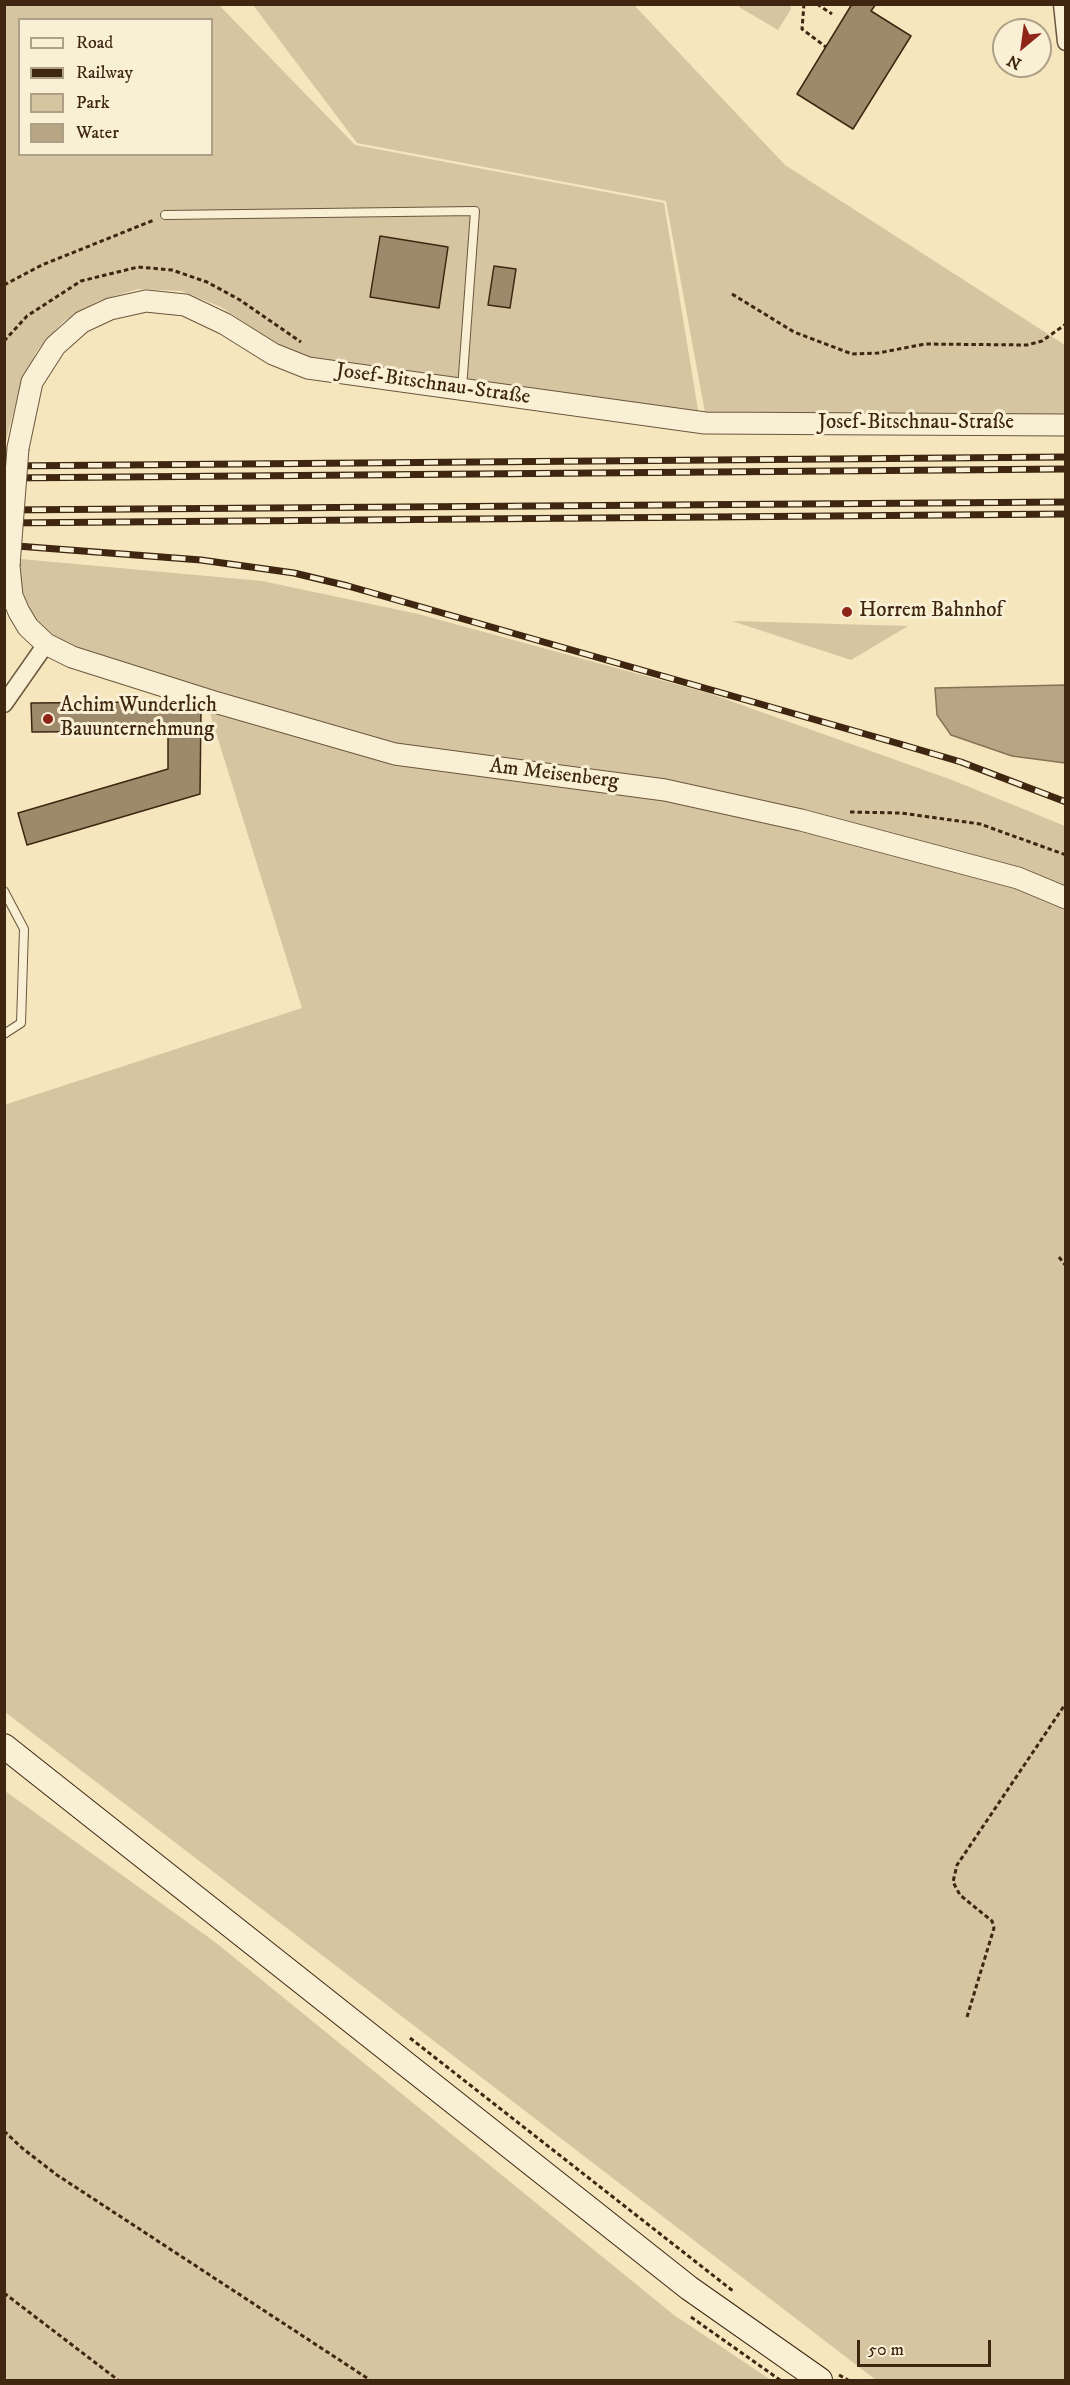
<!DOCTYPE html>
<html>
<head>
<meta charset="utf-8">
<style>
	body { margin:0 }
	#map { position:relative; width:1070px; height:2385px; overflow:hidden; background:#f5e6be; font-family:"IM FELL DW Pica",serif }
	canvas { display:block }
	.frame { position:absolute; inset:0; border:6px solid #3e2611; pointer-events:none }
	.legend { position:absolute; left:18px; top:18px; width:195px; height:138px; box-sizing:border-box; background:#f8efd5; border:2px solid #ae9f87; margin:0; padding:8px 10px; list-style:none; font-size:18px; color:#3e2611 }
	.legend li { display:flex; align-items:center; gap:12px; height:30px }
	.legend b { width:30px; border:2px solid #ae9f87 }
	.north { position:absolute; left:992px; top:18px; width:60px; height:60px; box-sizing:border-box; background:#f8efd5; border:2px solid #ae9f87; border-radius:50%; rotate:209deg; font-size:16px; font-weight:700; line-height:24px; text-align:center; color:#3e2611 }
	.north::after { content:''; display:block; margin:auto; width:21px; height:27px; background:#8f2418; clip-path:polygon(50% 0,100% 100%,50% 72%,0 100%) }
	.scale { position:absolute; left:857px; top:2340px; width:134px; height:27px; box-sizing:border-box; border:3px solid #3e2611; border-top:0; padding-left:8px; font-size:18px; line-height:21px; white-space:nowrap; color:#3e2611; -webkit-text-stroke:4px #f8efd5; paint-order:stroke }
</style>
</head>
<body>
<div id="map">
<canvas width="1070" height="2385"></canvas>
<div class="frame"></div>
<ul class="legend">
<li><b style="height:8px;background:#f8efd5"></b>Road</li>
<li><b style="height:8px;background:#3e2611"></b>Railway</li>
<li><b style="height:16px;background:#d6c5a1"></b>Park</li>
<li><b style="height:16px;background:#b7a583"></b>Water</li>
</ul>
<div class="north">N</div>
<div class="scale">50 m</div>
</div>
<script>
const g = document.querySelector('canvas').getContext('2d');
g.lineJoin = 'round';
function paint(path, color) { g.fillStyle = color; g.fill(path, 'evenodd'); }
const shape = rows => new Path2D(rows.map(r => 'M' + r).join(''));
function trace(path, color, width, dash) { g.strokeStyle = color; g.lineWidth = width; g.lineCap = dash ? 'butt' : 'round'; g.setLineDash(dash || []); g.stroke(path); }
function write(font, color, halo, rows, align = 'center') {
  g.font = font + ' "IM FELL DW Pica",serif'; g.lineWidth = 6; g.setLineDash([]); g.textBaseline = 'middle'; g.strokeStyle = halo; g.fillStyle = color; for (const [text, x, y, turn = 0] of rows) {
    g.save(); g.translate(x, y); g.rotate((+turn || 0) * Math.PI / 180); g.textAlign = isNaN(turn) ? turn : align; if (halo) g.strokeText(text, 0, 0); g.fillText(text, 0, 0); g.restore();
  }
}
const green = shape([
	[5,5,219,5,355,145,664,203,699,416,312,360,272,341,221,307,181,291,138,289,98,301,63,322,37,351,20,387,5,444],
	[20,20,212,20,212,154,20,154],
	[253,5,634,5,785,165,1065,345,1065,422,706,418,666,201,357,143],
	[740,5,790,5,791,9,778,30,739,7],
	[21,559,262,581,418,614,708,693,952,780,1065,826,1065,2380,876,2380,5,1712,4,1105,302,1008,207,704,72,648,40,627,28,611,20,583],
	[732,621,908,626,851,660],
	[5,1791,215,1942,674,2315,771,2380,5,2380]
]);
const water = shape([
	[1065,685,1065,763,1012,756,951,735,937,715,935,688,1065,685]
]);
const building = shape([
	[852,4,876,4,871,11,911,36,853,129,797,94,852,4],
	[380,236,448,247,439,308,370,297,380,236],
	[494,266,516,269,510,308,488,305,494,266],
	[157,702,157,709,191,708,201,711,200,794,27,845,18,813,168,769,168,731,32,732,31,703,157,702]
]);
const path = shape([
	[804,4,802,29,826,47],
	[817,4,832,14],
	[4,285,42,265,154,220],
	[732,294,794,332,852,354,878,353,925,344,1027,345,1042,341,1066,324],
	[4,341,27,316,81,281,138,267,172,270,207,282,240,300,301,342],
	[850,812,901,813,980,824,1066,855],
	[1059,1257,1066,1266],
	[967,2017,994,1928,992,1921,960,1895,953,1882,957,1865,1066,1703],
	[410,2038,733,2291],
	[4,2131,22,2148,57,2175,370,2380],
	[4,2293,118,2380],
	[691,2317,780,2380],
	[839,2375,848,2380]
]);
const service = shape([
	[165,215,475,211,462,389],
	[4,891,24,929,21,1023,4,1034]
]);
const minor = shape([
	[1062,4,1066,42],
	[4,704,46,644]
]);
const tertiary = shape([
	[18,448,32,382,55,346,82,322,110,309,146,301,185,305,225,324,273,354,308,368,705,423,1066,425],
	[9,566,12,596,19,612,28,627,46,644,72,657,211,701,395,754,665,790,801,820,1018,878,1066,898]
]);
const secondary = shape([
	[4,1746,689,2288,820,2380]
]);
const rail = shape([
	[4,466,1066,457],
	[4,478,1066,469],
	[4,510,1066,502],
	[4,523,1066,514],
	[4,545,201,560,294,573,348,586,900,744,961,762,1066,802]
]);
const tertiaryBridge = shape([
	[9,566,18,448]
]);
const markers = [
	[847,612,6,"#8f2418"],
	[48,719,6,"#8f2418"]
];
const streetNames = [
	["Josef-Bitschnau-Straße",433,385,8],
	["Josef-Bitschnau-Straße",916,424],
	["Am Meisenberg",554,775,7]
];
const poiNames = [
	["Horrem Bahnhof",859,612],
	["Achim Wunderlich",60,707],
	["Bauunternehmung",60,731]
];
paint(green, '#d6c5a1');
paint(water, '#b7a583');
trace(water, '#877255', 1.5);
paint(building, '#9d8a6b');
trace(building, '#3e2611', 1.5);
trace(service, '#6c563c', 10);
trace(minor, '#6c563c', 19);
trace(tertiary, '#6c563c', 23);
trace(secondary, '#3e2611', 26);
trace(path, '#3e2611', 3, [4.5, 3]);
trace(service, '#f8efd5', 8);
trace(minor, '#f8efd5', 16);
trace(tertiary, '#f8efd5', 21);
trace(secondary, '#f8efd5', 24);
trace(rail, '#3e2611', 7);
trace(rail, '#f8efd5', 4.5, [14]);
trace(tertiaryBridge, '#6c563c', 23, []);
trace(tertiaryBridge, '#f8efd5', 21);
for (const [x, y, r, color] of markers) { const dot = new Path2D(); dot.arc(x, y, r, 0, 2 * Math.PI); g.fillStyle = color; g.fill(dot); trace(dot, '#f8efd5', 2); }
write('21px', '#3e2611', '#f8efd5', streetNames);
write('21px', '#3e2611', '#f8efd5', poiNames, 'left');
</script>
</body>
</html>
